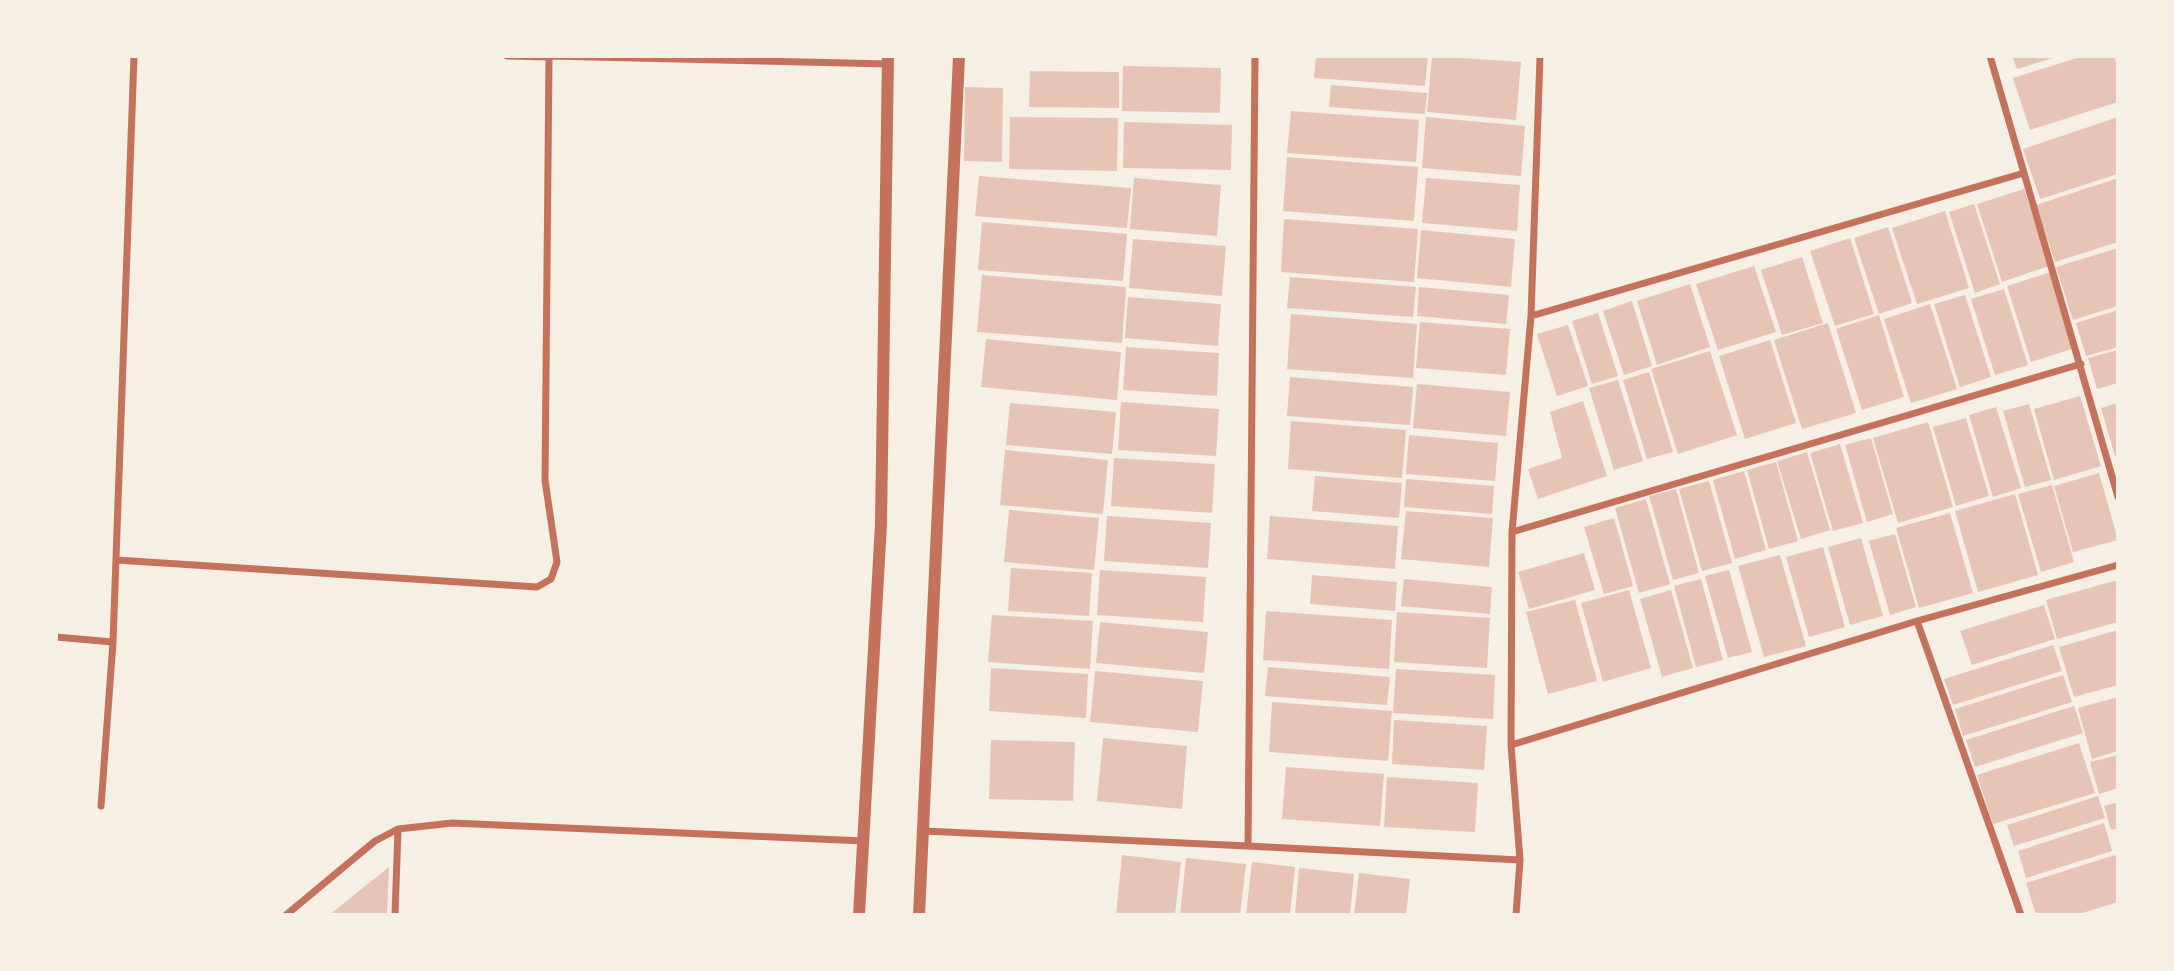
<!DOCTYPE html>
<html>
<head>
<meta charset="utf-8">
<style>
	body { margin:0 }
	#map { position:relative; width:2174px; height:971px; overflow:hidden; background:#f6efe4; font-family:"Golos Text",sans-serif }
	canvas { display:block }
	.frame { position:absolute; inset:0; border:58px solid #f6efe4; pointer-events:none }
</style>
</head>
<body>
<div id="map">
<canvas width="2174" height="971"></canvas>
<div class="frame"></div>
</div>
<script>
const g = document.querySelector('canvas').getContext('2d');
g.lineJoin = 'round';
function paint(path, color) { g.fillStyle = color; g.fill(path, 'evenodd'); }
const shape = rows => new Path2D(rows.map(r => 'M' + r).join(''));
function trace(path, color, width, dash) { g.strokeStyle = color; g.lineWidth = width; g.lineCap = dash ? 'butt' : 'round'; g.setLineDash(dash || []); g.stroke(path); }
const building = shape([
	[1316,56,1428,56,1425,86,1314,78],
	[1432,56,1521,62,1516,120,1427,112],
	[2012,56,2056,56,2056,57,2017,69],
	[2083,56,2114,56,2118,67,2118,102,2030,130,2013,78],
	[1123,66,1221,68,1220,113,1122,111],
	[1030,71,1119,72,1119,108,1029,107],
	[1331,85,1427,93,1425,114,1329,107],
	[965,87,1003,88,1002,162,964,161],
	[1291,111,1419,120,1416,162,1287,153],
	[1010,117,1118,118,1117,171,1009,169],
	[1426,117,1525,126,1521,176,1422,168],
	[2118,117,2118,174,2040,199,2023,149],
	[1124,122,1232,125,1231,170,1123,168],
	[1287,157,1418,167,1414,221,1283,211],
	[979,176,1131,188,1127,228,975,216],
	[1134,178,1221,185,1217,236,1130,229],
	[1426,178,1520,185,1517,231,1422,223],
	[2118,178,2118,242,2055,262,2036,205],
	[2024,189,2049,266,2002,282,1977,204],
	[1974,204,2000,284,1975,293,1949,212],
	[1945,211,1969,288,1917,304,1892,228],
	[1284,219,1418,229,1414,282,1281,272],
	[982,222,1127,234,1123,281,978,270],
	[1888,227,1912,303,1879,314,1854,238],
	[1421,230,1515,239,1511,287,1417,278],
	[1850,238,1874,314,1835,326,1810,251],
	[1133,239,1226,246,1222,296,1129,288],
	[2118,248,2118,306,2073,320,2056,267],
	[1802,257,1823,323,1782,335,1761,270],
	[1754,266,1776,332,1718,350,1696,284],
	[2051,272,2075,348,2031,362,2007,286],
	[982,275,1126,287,1122,343,977,332],
	[1290,277,1416,287,1413,317,1287,308],
	[1690,284,1710,347,1657,365,1637,301],
	[1419,287,1509,295,1506,324,1417,316],
	[2004,289,2028,365,1995,375,1971,299],
	[1965,295,1991,377,1960,387,1934,304],
	[1128,297,1221,304,1218,346,1125,338],
	[1632,301,1652,366,1624,375,1603,311],
	[1930,304,1957,389,1911,403,1884,319],
	[2118,310,2118,347,2086,356,2076,323],
	[1598,313,1618,376,1592,384,1572,321],
	[1291,314,1417,324,1413,378,1287,369],
	[1879,315,1904,397,1862,410,1836,329],
	[1420,322,1510,329,1506,375,1416,368],
	[1828,323,1856,413,1802,429,1774,340],
	[1568,325,1588,386,1557,396,1537,334],
	[986,339,1121,352,1117,400,981,387],
	[1770,340,1796,423,1745,439,1719,356],
	[1126,347,1219,353,1217,396,1123,390],
	[2118,350,2118,383,2097,389,2088,358],
	[1710,351,1737,435,1678,454,1651,369],
	[1649,372,1673,452,1647,459,1623,380],
	[1290,377,1413,387,1410,425,1287,416],
	[1618,380,1643,461,1614,470,1589,388],
	[1417,384,1510,392,1506,436,1413,428],
	[2080,396,2101,466,2054,480,2034,409],
	[1583,401,1607,476,1538,499,1528,469,1562,458,1550,412],
	[1121,402,1219,409,1216,456,1118,450],
	[1010,403,1116,412,1112,454,1006,445],
	[2118,403,2118,455,2115,456,2101,408],
	[2029,404,2051,480,2025,487,2003,411],
	[1996,407,2021,488,1993,497,1969,415],
	[1966,418,1989,496,1956,506,1933,427],
	[1291,421,1406,430,1402,478,1288,469],
	[1928,422,1953,507,1898,523,1873,438],
	[1409,435,1498,443,1495,481,1406,474],
	[1871,438,1893,514,1867,522,1845,445],
	[1840,444,1863,523,1833,531,1810,453],
	[1005,450,1108,460,1103,514,1000,505],
	[1807,452,1830,530,1801,539,1777,461],
	[1114,458,1215,464,1212,513,1111,506],
	[1776,462,1798,541,1769,549,1747,470],
	[1744,471,1766,550,1735,559,1713,480],
	[2099,473,2118,540,2073,552,2054,486],
	[1315,476,1402,483,1399,518,1312,511],
	[1406,479,1494,486,1492,514,1404,507],
	[1709,481,1732,563,1702,571,1679,489],
	[2052,485,2074,562,2041,572,2018,494],
	[1676,489,1699,573,1673,580,1649,496],
	[2015,494,2038,575,1978,592,1955,511],
	[1646,499,1670,584,1639,593,1615,508],
	[1009,510,1099,518,1094,570,1004,562],
	[1406,511,1493,518,1489,567,1401,559],
	[1950,513,1973,593,1919,608,1896,528],
	[1107,516,1211,523,1208,568,1104,561],
	[1270,516,1398,526,1395,569,1267,559],
	[1614,518,1633,586,1604,594,1584,527],
	[1895,534,1916,607,1890,615,1869,541],
	[1861,538,1883,616,1850,625,1828,547],
	[1823,547,1845,627,1809,637,1786,557],
	[1584,553,1595,590,1529,609,1518,572],
	[1780,555,1806,646,1764,657,1738,566],
	[1011,568,1092,573,1089,616,1008,611],
	[1100,570,1206,577,1203,622,1097,615],
	[1729,570,1752,652,1728,658,1705,576],
	[1312,575,1397,582,1395,611,1310,604],
	[1404,579,1492,587,1490,614,1401,606],
	[1701,579,1723,660,1696,667,1674,586],
	[2118,580,2118,622,2057,639,2046,600],
	[1629,590,1651,668,1603,682,1581,603],
	[1671,590,1693,668,1662,677,1640,599],
	[1575,600,1597,681,1548,694,1526,612],
	[2044,605,2055,639,1972,665,1960,631],
	[1266,611,1392,620,1389,669,1263,660],
	[1397,612,1490,618,1487,668,1394,662],
	[992,615,1093,621,1090,669,988,662],
	[1100,622,1208,632,1204,673,1096,663],
	[2118,630,2118,685,2074,697,2059,647],
	[2053,645,2062,671,1953,705,1944,679],
	[1268,667,1390,677,1387,705,1265,696],
	[991,668,1088,674,1086,718,989,711],
	[1396,669,1495,675,1493,719,1393,713],
	[1095,671,1203,681,1198,732,1090,722],
	[2063,675,2072,702,1963,736,1955,709],
	[2118,697,2118,751,2092,759,2078,708],
	[1272,702,1392,711,1388,761,1269,752],
	[2074,706,2083,733,1975,767,1966,740],
	[1394,720,1487,726,1484,770,1392,764],
	[1103,738,1187,746,1182,809,1097,801],
	[991,740,1075,742,1073,801,989,799],
	[2079,743,2095,793,1993,824,1977,775],
	[2118,755,2118,788,2099,794,2090,762],
	[1286,767,1384,774,1380,826,1282,819],
	[1387,777,1478,783,1475,832,1384,827],
	[2098,796,2105,818,2014,846,2007,825],
	[2118,802,2118,828,2111,830,2104,806],
	[2104,823,2112,851,2026,878,2018,851],
	[1122,855,1181,862,1175,915,1116,915],
	[2115,855,2118,864,2118,902,2076,915,2036,915,2026,883],
	[1186,858,1246,864,1240,915,1180,915],
	[1252,862,1295,867,1290,915,1246,915],
	[389,867,387,915,329,915],
	[1299,868,1354,874,1350,915,1295,915],
	[1359,873,1410,879,1406,915,1354,915]
]);
const minor = shape([
	[550,56,888,64],
	[1255,56,1248,846,1520,860],
	[1990,56,2118,497],
	[1531,316,2024,173],
	[1512,532,2081,364],
	[116,560,537,587,551,579,557,562,545,480,549,57,507,56],
	[1917,621,2021,915],
	[56,637,113,642,101,806],
	[113,642,134,56],
	[1511,745,1917,621,2118,565],
	[924,831,1248,846],
	[286,915,375,841,398,829,452,823,864,841],
	[395,915,398,829],
	[1516,915,1520,860,1511,745,1512,532,1531,316,1540,56]
]);
const tertiary = shape([
	[859,915,881,524,888,56],
	[919,915,959,56]
]);
paint(building, '#e6c5b7');
trace(minor, '#c5725c', 7);
trace(tertiary, '#c5725c', 12);
</script>
</body>
</html>
